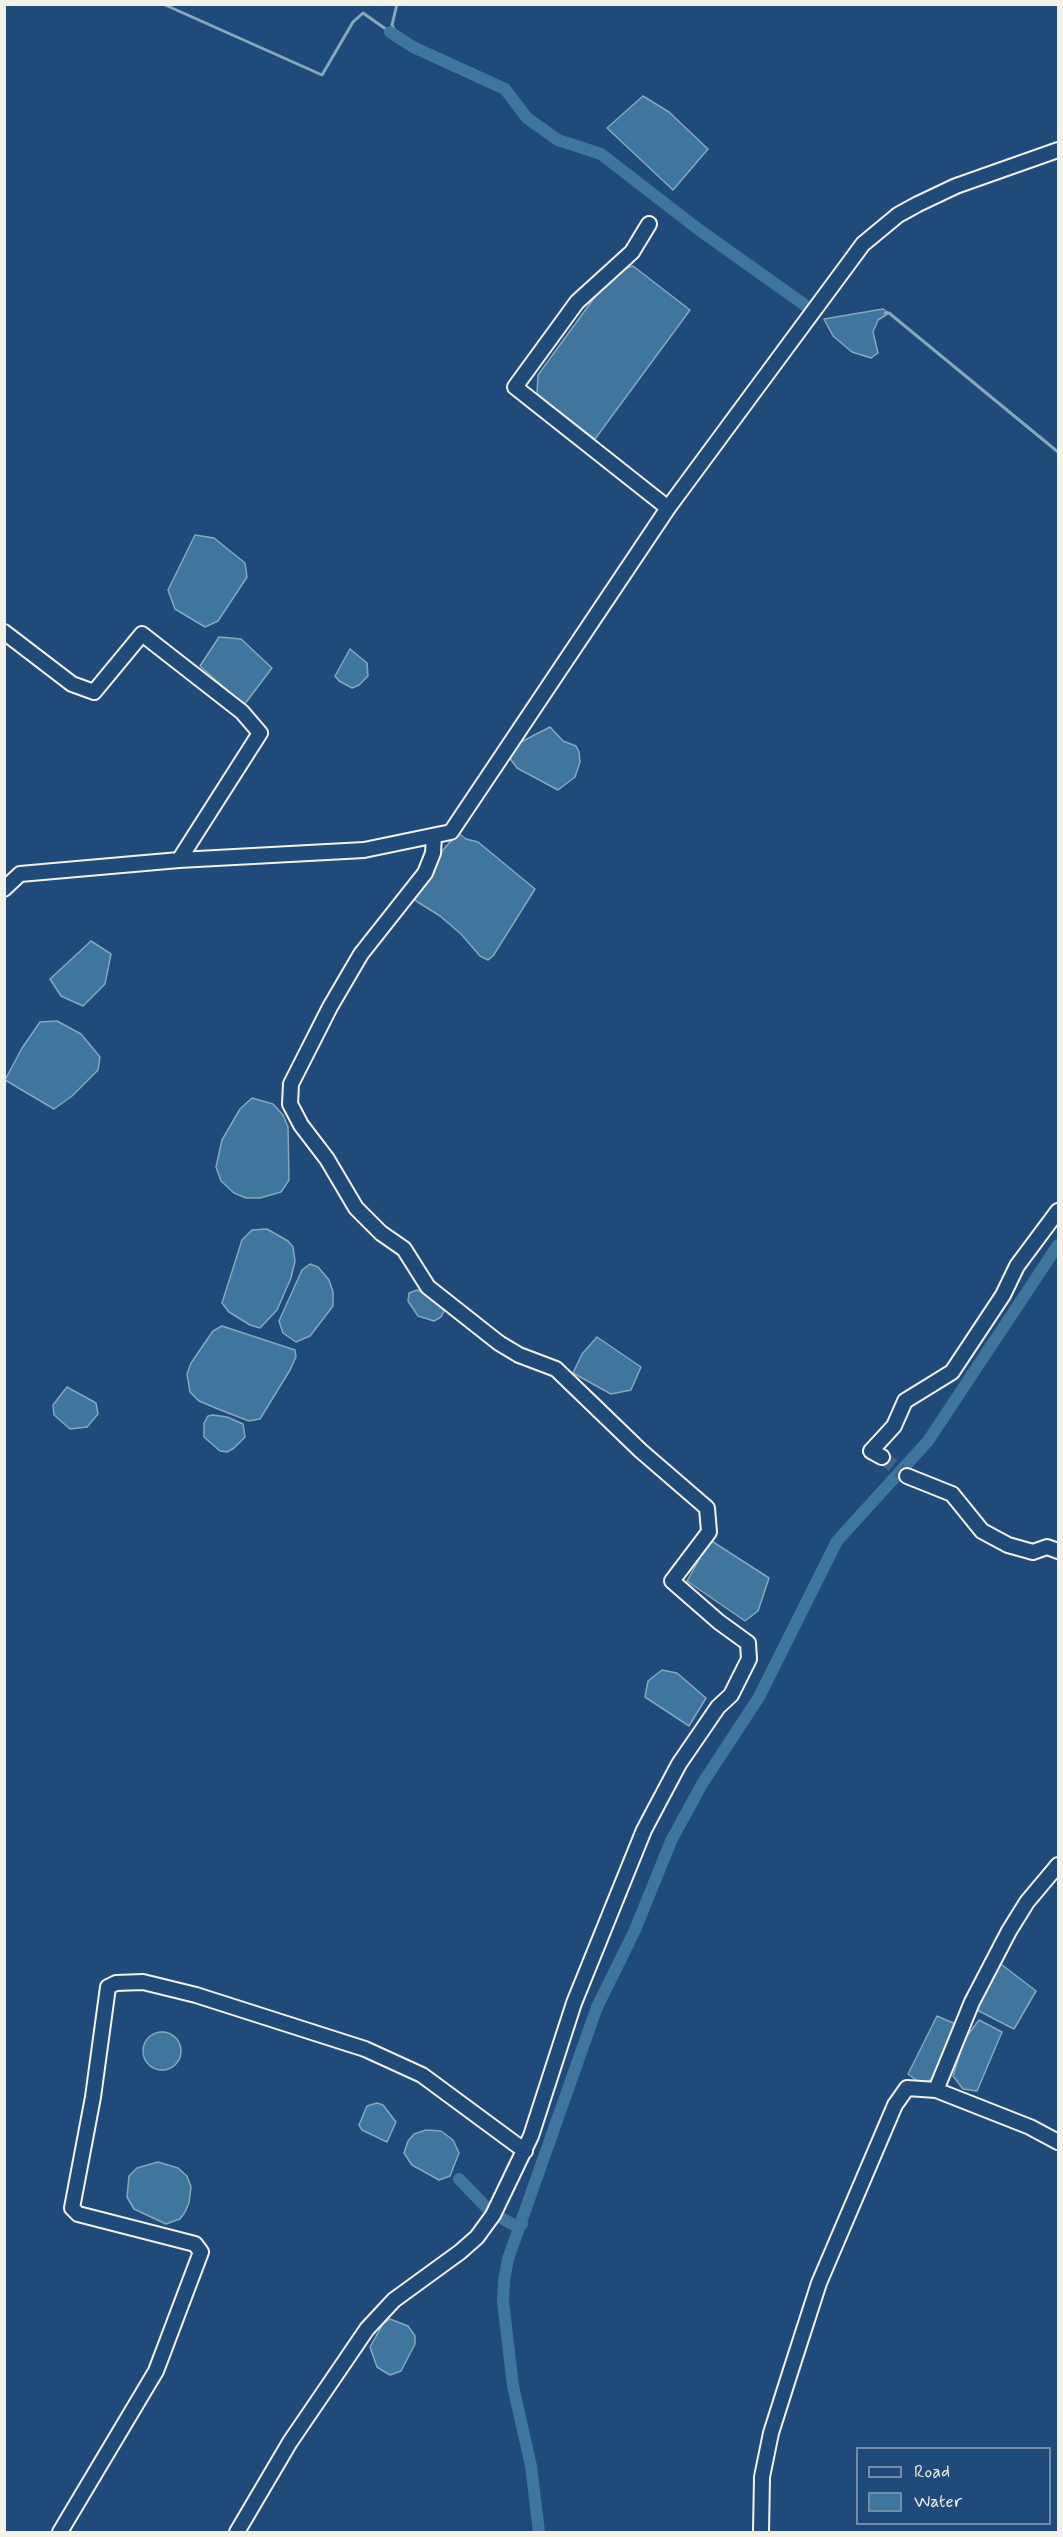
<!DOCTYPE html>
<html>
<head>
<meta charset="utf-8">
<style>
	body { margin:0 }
	#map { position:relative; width:1063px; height:2537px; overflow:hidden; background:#1f4a7a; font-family:Mynerve,sans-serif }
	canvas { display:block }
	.frame { position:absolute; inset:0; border:6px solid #f4f1e8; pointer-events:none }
	.legend { position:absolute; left:856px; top:2447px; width:195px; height:78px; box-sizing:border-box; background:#1f4a7a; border:2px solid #748da6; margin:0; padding:8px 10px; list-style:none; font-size:18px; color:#f4f1e8 }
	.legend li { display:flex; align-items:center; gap:12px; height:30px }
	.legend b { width:30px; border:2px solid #748da6 }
</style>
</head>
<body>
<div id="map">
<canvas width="1063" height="2537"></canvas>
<div class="frame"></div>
<ul class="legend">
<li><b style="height:8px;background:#1f4a7a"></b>Road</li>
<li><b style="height:16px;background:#40759d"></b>Water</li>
</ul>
</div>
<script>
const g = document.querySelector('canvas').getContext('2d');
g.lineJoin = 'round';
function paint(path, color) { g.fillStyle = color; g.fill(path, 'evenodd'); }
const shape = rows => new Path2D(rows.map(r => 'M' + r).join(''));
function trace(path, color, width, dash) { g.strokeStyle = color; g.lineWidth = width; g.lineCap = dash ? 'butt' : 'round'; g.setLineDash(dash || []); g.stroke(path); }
const water = shape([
	[643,96,669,112,708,149,673,190,607,128,643,96],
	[633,266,690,310,595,439,537,394,538,375,597,294,623,269,633,266],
	[883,309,889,313,878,320,873,332,878,353,871,358,852,352,833,336,824,319,883,309],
	[195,535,214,538,245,563,247,577,218,621,205,627,175,609,168,590,195,535],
	[219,637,241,639,272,668,244,705,200,666,219,637],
	[350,649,367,663,368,676,359,685,352,688,339,681,335,676,350,649],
	[550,727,563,741,576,746,579,752,580,762,575,777,558,790,517,768,509,757,511,750,521,742,550,727],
	[458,833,466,839,478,842,535,889,493,956,488,960,480,956,461,934,440,916,416,901,414,897,443,850,458,833],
	[91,941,111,954,105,984,83,1006,61,996,50,979,91,941],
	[57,1021,81,1034,100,1057,98,1070,72,1096,54,1109,5,1080,22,1048,40,1022,57,1021],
	[252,1098,273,1104,283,1115,288,1127,289,1180,281,1192,260,1198,246,1198,234,1193,221,1181,216,1167,222,1140,240,1109,252,1098],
	[267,1229,288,1241,293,1247,295,1261,291,1278,277,1310,260,1328,250,1325,229,1312,222,1303,242,1240,252,1230,267,1229],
	[310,1264,318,1267,329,1280,333,1292,333,1306,310,1336,296,1342,283,1333,279,1321,302,1270,310,1264],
	[417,1290,439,1300,445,1309,441,1317,434,1321,418,1316,408,1301,409,1293,417,1290],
	[222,1326,295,1350,296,1357,290,1370,260,1419,249,1421,218,1409,199,1401,190,1392,187,1374,191,1363,213,1331,222,1326],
	[597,1337,641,1367,631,1390,611,1394,573,1373,582,1354,597,1337],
	[67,1387,96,1403,98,1414,87,1427,70,1429,54,1415,53,1405,67,1387],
	[213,1415,227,1417,243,1424,245,1437,234,1448,227,1452,220,1451,204,1437,204,1423,208,1416,213,1415],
	[710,1540,769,1578,758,1611,745,1621,687,1581,710,1540],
	[662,1670,677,1673,706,1698,689,1726,645,1697,648,1681,662,1670],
	[997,1961,1036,1991,1014,2029,977,2010,997,1961],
	[937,2016,958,2025,935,2079,920,2083,908,2074,937,2016],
	[979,2020,1002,2032,977,2091,963,2089,953,2076,964,2040,979,2020],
	'143 2051a19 19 0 1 1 38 0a19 19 0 1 1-38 0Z',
	[377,2103,383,2105,396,2122,387,2142,362,2130,359,2125,367,2106,377,2103],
	[426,2130,441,2131,453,2140,459,2153,450,2176,439,2180,412,2165,404,2153,408,2141,414,2134,426,2130],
	[158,2162,178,2168,187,2176,191,2187,189,2203,185,2212,180,2219,166,2224,134,2209,127,2197,129,2176,137,2168,158,2162],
	[390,2319,408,2326,415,2336,415,2344,401,2371,390,2375,377,2367,370,2347,383,2324,390,2319]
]);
const stream = shape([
	[163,4,322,75,353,22,363,13,390,32],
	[397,4,392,25,399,39],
	[885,313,889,313,1058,452]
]);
const canal = shape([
	[390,32,413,47,505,89,527,118,558,140,601,154,698,229,809,308],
	[459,2179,489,2210],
	[498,2216,514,2225,522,2224],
	[539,2532,531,2466,513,2386,503,2301,504,2281,508,2259,597,2007,635,1930,671,1841,702,1784,759,1697,837,1541,928,1441,1058,1245]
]);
const minorTunnel = shape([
	[882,1457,907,1476]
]);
const minor = shape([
	[649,224,632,252,577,302,515,387,668,508],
	[4,632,72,684,94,692,142,634,242,712,260,733,179,860],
	[4,889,20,874,179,860,364,850,451,832,668,508,863,244,898,215,918,204,956,186,1058,150],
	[882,1457,871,1451,894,1426,905,1401,952,1372,1003,1295,1017,1266,1058,1211],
	[907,1476,952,1494,982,1531,1008,1545,1033,1552,1047,1547,1058,1551],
	[936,2090,1030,2127,1058,2142],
	[60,2532,156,2371,201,2252,195,2244,78,2214,72,2208,93,2097,108,1987,116,1983,143,1982,196,1995,365,2049,422,2075,525,2151],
	[237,2532,290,2442,367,2329,394,2300,460,2252,477,2237,493,2215,531,2136,574,2003,644,1830,679,1764,718,1707,731,1695,749,1659,748,1643,719,1622,672,1581,709,1532,707,1508,641,1451,556,1369,519,1355,499,1343,428,1287,404,1249,381,1233,356,1208,327,1159,301,1125,290,1104,291,1084,330,1007,361,954,425,873,433,853,434,836],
	[761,2532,762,2477,771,2433,790,2373,819,2283,895,2105,907,2088,936,2090,972,2002,1009,1931,1027,1902,1058,1865]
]);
paint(water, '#40759d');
trace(water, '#88a7bb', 1.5);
trace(stream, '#88a7bb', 3);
trace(canal, '#40759d', 12);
trace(minorTunnel, '#3f638a', 14, [14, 7]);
trace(minor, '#f4f1e8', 18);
trace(minor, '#1f4a7a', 14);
</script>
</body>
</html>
